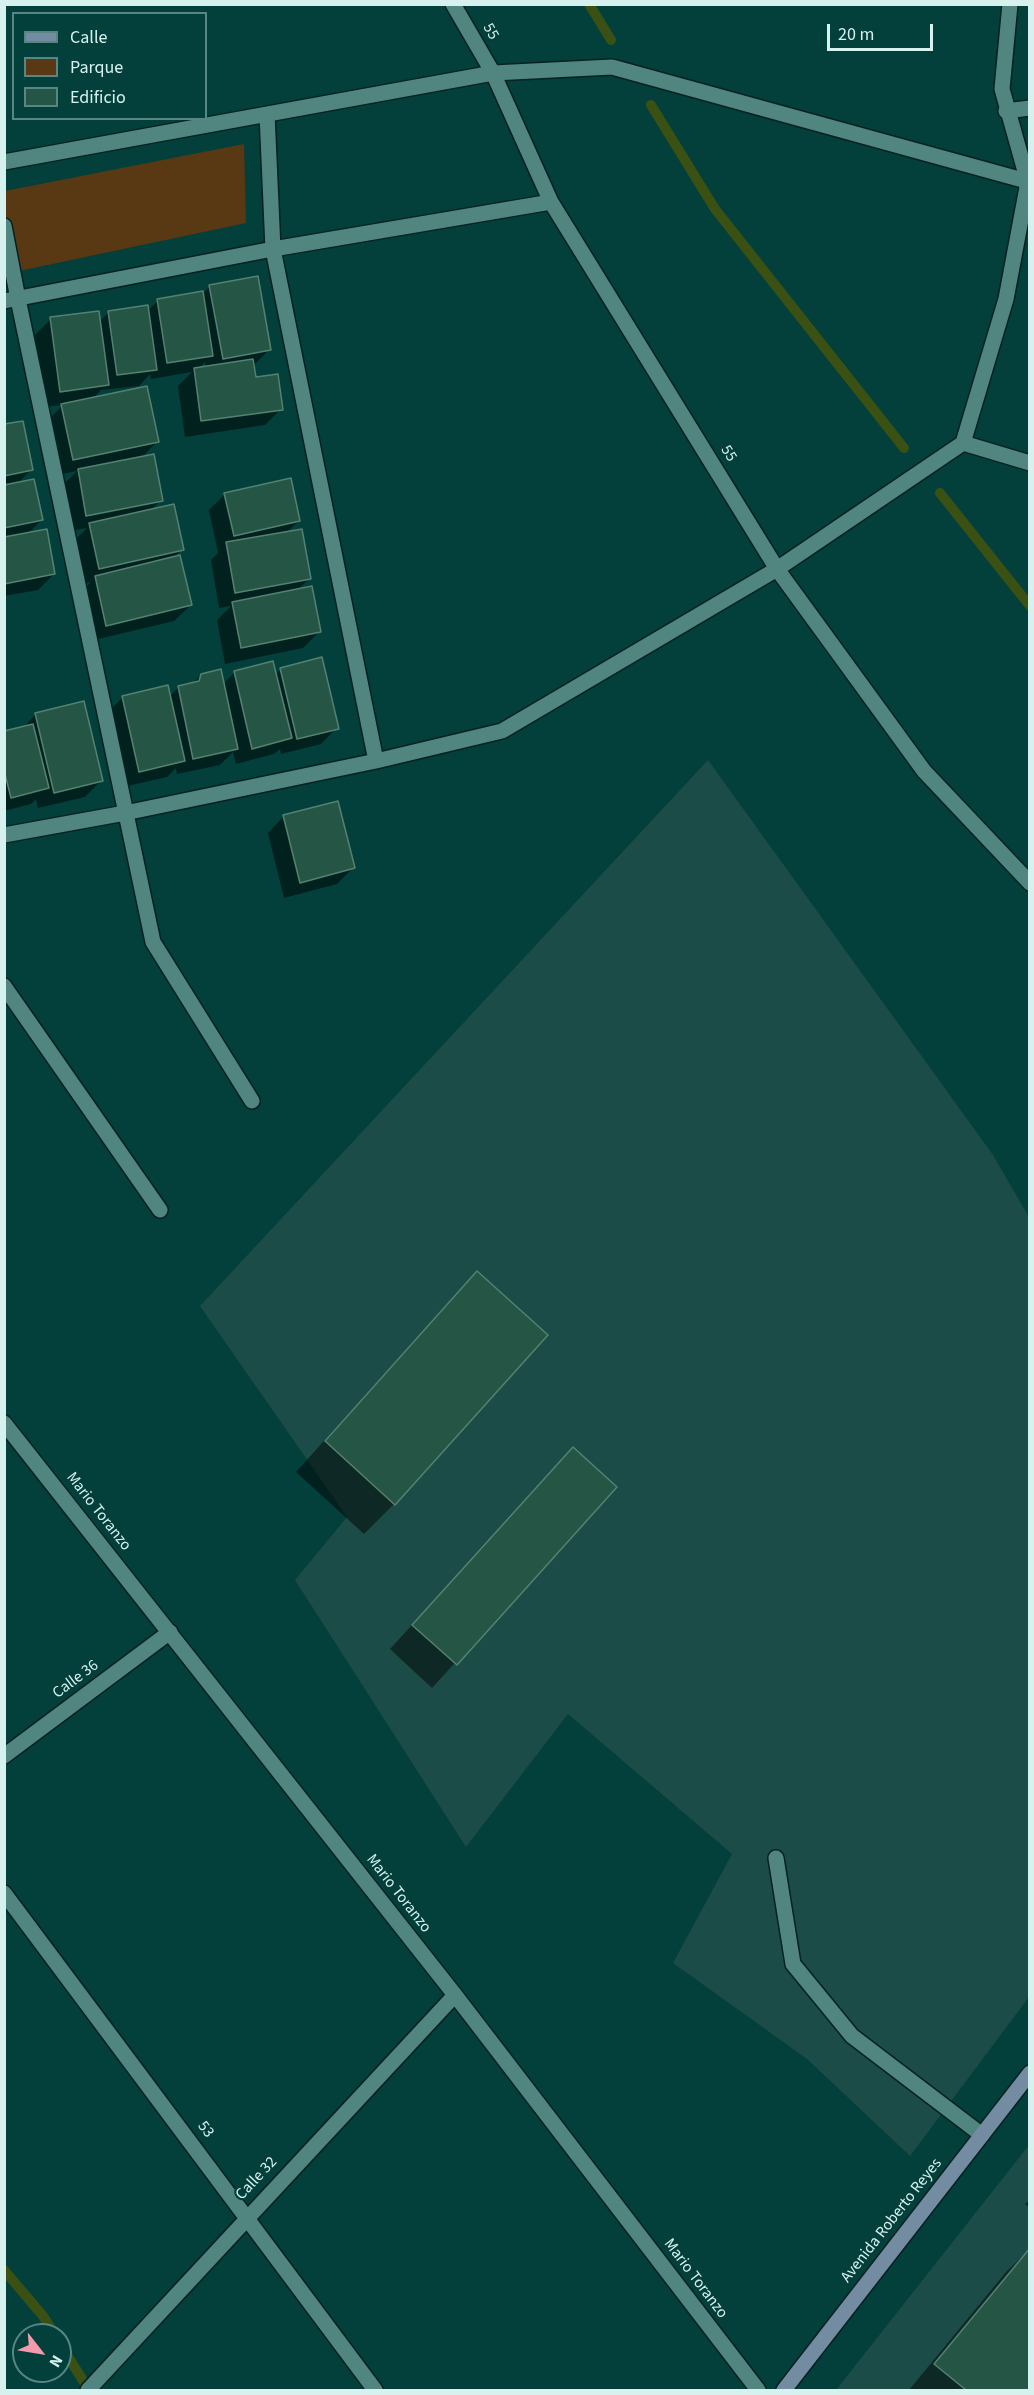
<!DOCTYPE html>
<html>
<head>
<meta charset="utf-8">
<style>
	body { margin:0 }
	#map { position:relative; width:1034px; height:2395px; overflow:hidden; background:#033f3b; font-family:"Source Sans 3",sans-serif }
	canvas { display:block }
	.frame { position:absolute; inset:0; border:6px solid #d6f1ee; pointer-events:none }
	.legend { position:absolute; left:12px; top:12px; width:195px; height:108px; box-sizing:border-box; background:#033f3b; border:2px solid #578683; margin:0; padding:8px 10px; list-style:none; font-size:18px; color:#d6f1ee }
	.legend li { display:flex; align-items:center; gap:12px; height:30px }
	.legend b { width:30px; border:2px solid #578683 }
	.north { position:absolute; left:12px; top:2323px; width:60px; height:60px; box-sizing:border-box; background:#033f3b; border:2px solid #578683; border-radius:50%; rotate:121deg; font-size:16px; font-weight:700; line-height:24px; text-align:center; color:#d6f1ee }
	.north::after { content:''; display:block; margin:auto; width:21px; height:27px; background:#f39aab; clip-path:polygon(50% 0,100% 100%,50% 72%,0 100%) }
	.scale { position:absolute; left:827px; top:24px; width:106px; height:27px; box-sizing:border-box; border:3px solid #d6f1ee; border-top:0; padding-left:8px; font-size:18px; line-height:21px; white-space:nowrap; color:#d6f1ee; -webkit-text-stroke:4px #033f3b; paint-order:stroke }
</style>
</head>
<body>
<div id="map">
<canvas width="1034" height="2395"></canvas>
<div class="frame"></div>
<ul class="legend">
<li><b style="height:8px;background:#748ca1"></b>Calle</li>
<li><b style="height:16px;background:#583914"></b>Parque</li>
<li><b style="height:16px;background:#255544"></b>Edificio</li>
</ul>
<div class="north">N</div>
<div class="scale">20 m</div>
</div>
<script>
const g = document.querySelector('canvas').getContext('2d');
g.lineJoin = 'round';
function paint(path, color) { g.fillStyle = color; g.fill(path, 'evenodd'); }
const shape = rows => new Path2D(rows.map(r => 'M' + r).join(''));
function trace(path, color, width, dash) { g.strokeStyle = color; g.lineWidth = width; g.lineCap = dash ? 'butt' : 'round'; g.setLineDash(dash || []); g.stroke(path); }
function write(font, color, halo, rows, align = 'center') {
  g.font = font + ' "Source Sans 3",sans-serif'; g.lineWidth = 4.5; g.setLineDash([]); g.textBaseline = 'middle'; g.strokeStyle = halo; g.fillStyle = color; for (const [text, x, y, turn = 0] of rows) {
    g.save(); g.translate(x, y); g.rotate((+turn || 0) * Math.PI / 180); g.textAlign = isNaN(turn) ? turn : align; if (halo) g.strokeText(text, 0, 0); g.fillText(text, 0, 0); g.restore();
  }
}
const built = shape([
	[708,760,993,1155,1029,1217,1029,1997,910,2156,807,2059,673,1963,732,1854,568,1714,466,1847,295,1580,347,1517,200,1306],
	[1029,2145,1029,2390,836,2390]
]);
const green = shape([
	[244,144,246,223,5,274,5,191]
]);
const shadow = shape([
	[210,287,270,349,253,366,255,378,281,409,265,425,185,437,178,386,192,372,151,379,150,374,139,386,101,390,93,399,157,442,141,458,161,500,150,511,182,549,173,559,191,605,174,621,90,641,79,594,91,582,83,584,74,541,87,528,70,531,62,486,77,471,57,475,46,422,63,405,44,407,35,335,51,319,99,322,109,312,147,311,158,301,203,293],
	[205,362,206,368,198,369],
	[4,426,31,470,17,484,42,520,27,534,54,574,38,590,4,596],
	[225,494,299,521,286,533,310,578,297,590,320,631,303,648,225,664,217,620,231,606,219,608,211,560,218,553,209,510],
	[272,663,275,675,281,669,337,728,321,744,281,754,280,749,274,754,236,764,233,752,220,765,177,774,176,768,167,777,123,787,107,713,123,697,169,697,179,687,192,684,201,675,223,684,234,673],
	[36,714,101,781,85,797,38,808,36,799,31,804,4,811,4,733,22,729],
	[284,816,353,868,337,884,284,898,268,833],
	[477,1273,394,1504,364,1534,296,1472,447,1304],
	[573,1449,615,1487,432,1688,390,1649],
	[1030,2199,1030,2208,1025,2204],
	[1030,2249,1030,2390,909,2390,1006,2272]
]);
const stream = shape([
	[589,4,611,40],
	[651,105,715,209,904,448],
	[940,493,1030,606],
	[4,2270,43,2316,55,2335],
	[60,2344,89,2390]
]);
const building = shape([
	[258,276,271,350,223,359,209,285,258,276],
	[203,291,213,356,167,363,157,299,203,291],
	[148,305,157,370,117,375,108,311,148,305],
	[99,311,109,385,60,392,50,317,99,311],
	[253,359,256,377,278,374,283,410,201,421,194,368,253,359],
	[147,386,159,442,73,460,61,404,147,386],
	[23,421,33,470,4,476,4,424,23,421],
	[154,454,163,501,86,516,78,469,154,454],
	[291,478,300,521,234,536,224,493,291,478],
	[34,479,43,520,4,528,4,485,34,479],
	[174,504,184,550,99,569,89,523,174,504],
	[47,529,55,574,4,584,4,537,47,529],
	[302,529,311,579,235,593,226,542,302,529],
	[180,555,192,605,106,626,95,576,180,555],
	[312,586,321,632,241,648,232,602,312,586],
	[322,657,339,729,297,739,280,668,322,657],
	[273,661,292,738,252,749,234,671,273,661],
	[221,669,238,749,193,759,178,686,199,681,201,674,221,669],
	[168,685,185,761,139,772,122,696,168,685],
	[84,701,103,781,54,793,35,713,84,701],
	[33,724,49,788,11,798,4,770,4,731,33,724],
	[338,801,355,868,300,883,283,815,338,801],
	[477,1271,548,1335,395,1505,325,1441,477,1271],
	[573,1447,617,1487,457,1665,412,1625,573,1447],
	[1030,2248,1030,2390,966,2390,934,2364,1030,2248]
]);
const service = shape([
	[1006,111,1030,108],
	[776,1858,793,1964,852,2036,982,2135]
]);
const minor = shape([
	[453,4,493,73,551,202,777,569,924,771,1030,883],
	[267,114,273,249,376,761],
	[4,162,493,73,612,67,1030,182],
	[4,226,18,299,153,942,252,1101],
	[4,301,273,249,551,202],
	[963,443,1030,463],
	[4,835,125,813,376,761,502,731,777,569,963,443,1006,299,1028,182,1002,89,1010,4],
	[4,986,160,1210],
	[4,1423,455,1995,758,2390],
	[4,1756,170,1632],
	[4,1893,375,2390],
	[88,2390,455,1995]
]);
const secondary = shape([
	[784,2390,1030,2073]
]);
const streetNames = [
	["55",490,32,60],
	["55",728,454,58],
	["Mario Toranzo",98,1512,52],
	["Calle 36",76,1680,-37],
	["Mario Toranzo",398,1894,52],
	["53",205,2130,53],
	["Calle 32",257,2179,-47],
	["Avenida Roberto Reyes",892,2221,-52],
	["Mario Toranzo",695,2279,53]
];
paint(built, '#1b4c47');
paint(green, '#583914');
paint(shadow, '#0007');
trace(stream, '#3a5113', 10);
paint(building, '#255544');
trace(building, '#558270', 1.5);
trace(service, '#062220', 18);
trace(minor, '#062220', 18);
trace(secondary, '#062220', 18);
trace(service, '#518580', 15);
trace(minor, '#518580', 15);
trace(secondary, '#748ca1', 15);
write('16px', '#d6f1ee', '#033f3b', streetNames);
</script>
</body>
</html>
